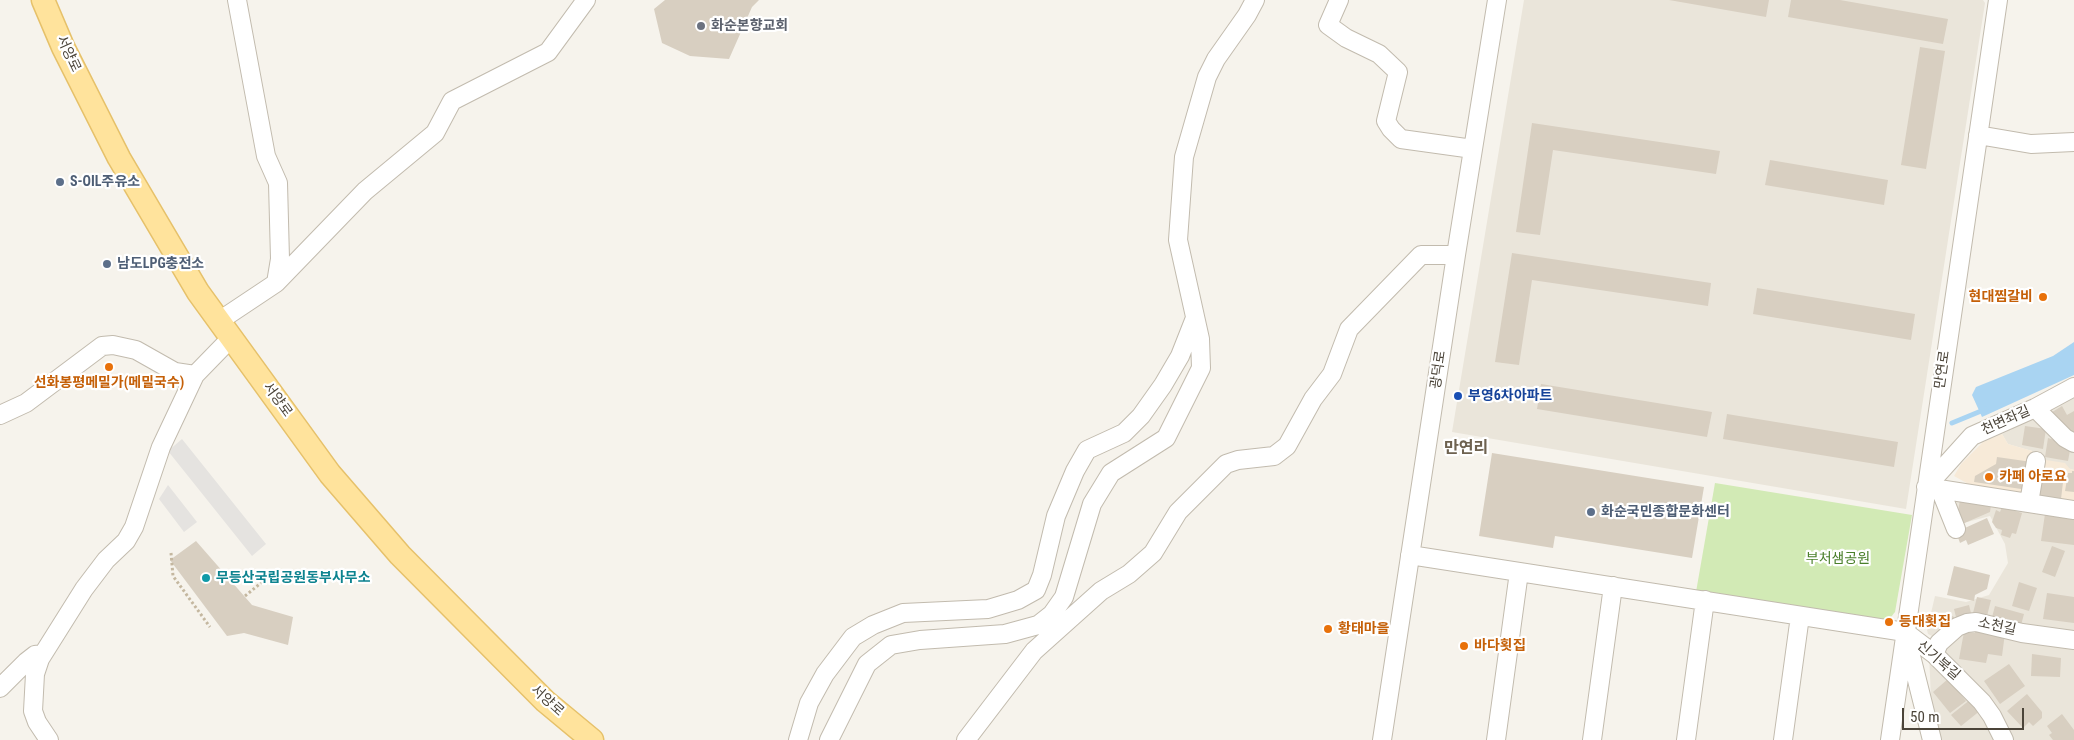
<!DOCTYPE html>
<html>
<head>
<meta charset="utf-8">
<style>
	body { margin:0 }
	#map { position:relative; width:2074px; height:740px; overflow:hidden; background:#f6f3ec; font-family:"Roboto Condensed",sans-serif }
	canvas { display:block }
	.scale { position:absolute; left:1902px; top:708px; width:122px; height:22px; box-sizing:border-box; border:2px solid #4b4439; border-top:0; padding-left:6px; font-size:15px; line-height:18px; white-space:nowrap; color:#4b4439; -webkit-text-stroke:4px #fff; paint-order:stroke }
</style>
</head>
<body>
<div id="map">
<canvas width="2074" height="740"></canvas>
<div class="scale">50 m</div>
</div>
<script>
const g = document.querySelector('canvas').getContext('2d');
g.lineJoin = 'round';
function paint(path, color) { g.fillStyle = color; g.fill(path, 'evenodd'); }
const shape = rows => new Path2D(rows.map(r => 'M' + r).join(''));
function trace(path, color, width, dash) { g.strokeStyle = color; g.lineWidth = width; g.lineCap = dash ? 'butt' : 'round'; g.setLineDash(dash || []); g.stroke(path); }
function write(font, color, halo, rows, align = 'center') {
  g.font = font + ' "Roboto Condensed","Noto Sans KR",sans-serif'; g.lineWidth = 4.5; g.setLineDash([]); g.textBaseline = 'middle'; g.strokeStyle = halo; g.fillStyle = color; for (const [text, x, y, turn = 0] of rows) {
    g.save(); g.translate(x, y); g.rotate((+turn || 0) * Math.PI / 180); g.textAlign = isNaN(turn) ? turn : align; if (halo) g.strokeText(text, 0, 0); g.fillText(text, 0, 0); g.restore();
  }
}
const residential = shape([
	[1524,0,1983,0,1985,3,1906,509,1452,432],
	[2074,396,2074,470,2033,458,2032,451,2008,444,2002,434],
	[1957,500,2074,517,2074,740,1940,740,1931,699,1929,653,1932,636,1928,634,1927,630,1935,596,1966,602,1989,595,2008,563,2005,544,1990,516,1948,527]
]);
const commercial = shape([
	[2002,434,2008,444,2032,451,2033,458,2065,463,2070,469,2074,470,2074,501,1972,486,1954,476,1961,464,1983,442]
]);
const green = shape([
	[1715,483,1912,515,1895,612,1891,617,1877,623,1696,592]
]);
const parking = shape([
	[182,439,266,544,252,556,168,451],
	[168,485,197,522,184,532,159,499]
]);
const water = shape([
	[2074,342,2074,375,1982,417,1972,395,1976,387,2053,356]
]);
const stream = shape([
	[1952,423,1986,409]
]);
const building = shape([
	[665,0,759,0,752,7,729,59,690,56,662,43,654,9],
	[1669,0,1769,0,1766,17],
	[1791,0,1840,0,1948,19,1943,44,1788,17],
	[1920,47,1945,51,1926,169,1901,165],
	[1532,123,1720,151,1716,174,1553,150,1540,235,1516,232],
	[1770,160,1888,180,1884,205,1765,185],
	[1512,253,1711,283,1708,306,1532,280,1519,365,1495,362],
	[1757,288,1915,314,1911,340,1753,314],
	[1541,384,1712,412,1707,437,1537,409],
	[2062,406,2067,415,2074,411,2074,434,2068,437,2049,414],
	[1727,414,1898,442,1894,467,1723,439],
	[2025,426,2046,429,2043,449,2022,445],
	[2048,438,2071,445,2068,461,2045,457],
	[1492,453,1704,487,1692,558,1555,536,1553,548,1479,536],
	[1997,457,2032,462,2028,490,1974,482,1975,476,1996,464],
	[2041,471,2064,474,2061,499,2038,496],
	[2072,471,2074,471,2074,492,2065,491,2068,473,2072,473],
	[1960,500,1991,505,1990,512,1960,525,1957,517],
	[2002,507,2022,513,2016,534,2012,533,2010,538,2001,535,2002,530,1996,528,1992,522,1996,510,2000,512],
	[2045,514,2074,519,2074,545,2041,541],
	[1987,518,1994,534,1968,545,1966,540,1960,543,1956,532],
	[196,541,252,605,293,617,288,645,244,633,227,636,170,560],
	[2052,546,2065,551,2055,577,2042,572],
	[1954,566,1990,575,1987,589,1975,595,1974,601,1947,595],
	[2019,582,2037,588,2029,611,2012,606],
	[2047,593,2074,597,2074,623,2043,619],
	[1977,597,1991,600,1986,620,1975,617,1973,613],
	[1969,605,1972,617,1957,621,1954,609],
	[1995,606,2024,614,2020,629,1991,621],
	[1953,616,1956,621,1942,631,1938,622],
	[1975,629,2005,633,2002,656,1988,654,1986,663,1959,659,1964,632,1975,633],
	[2032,654,2061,658,2060,677,2031,676],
	[2009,664,2025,686,2000,704,1984,681],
	[1948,679,1966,701,1950,713,1933,692],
	[2027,694,2042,712,2042,718,2033,726,2029,722,2023,728,2007,711],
	[1971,699,1981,710,1961,726,1951,715],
	[2062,714,2074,730,2074,740,2053,740,2049,735,2052,733,2047,726]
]);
const path = shape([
	[171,553,173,576,210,627],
	[245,596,267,578]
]);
const minor = shape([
	[1339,0,1328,25,1346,38,1379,54,1398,72,1386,121,1391,129,1401,139,1473,149],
	[1978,135,2031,144,2074,142],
	[276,283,365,191,435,133,452,101,548,52,586,0],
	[219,321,276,283,280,259,278,183,266,156,237,0],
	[2035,408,2065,438,2074,443],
	[0,415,26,403,102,346,113,345,136,350,175,372,195,375],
	[1926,487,1972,436,2035,408,2074,387],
	[1926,487,2074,510],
	[1940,489,1956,529],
	[2029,503,2036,461],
	[1410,555,1905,632,1934,654,1982,702,1992,716,2004,740],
	[1907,640,1932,740],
	[1934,654,1939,643,1957,627,1967,623,1976,622,2022,633,2074,640],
	[0,688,26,662,35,655,43,654],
	[49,740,37,722,33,711,35,674,40,659,84,589,106,560,126,541,134,527,161,447,195,375,231,338],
	[798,740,809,703,825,674,853,637,873,625,903,613,988,609,1018,600,1036,590,1042,575,1056,516,1075,471,1087,450,1124,433,1141,416,1163,385,1180,356,1195,318],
	[829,740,867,664,891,645,920,640,1005,634,1038,625,1052,614,1064,597,1092,504,1111,473,1166,438,1201,368,1200,339,1178,240,1184,157,1207,77,1216,59,1247,15,1255,0],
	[966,740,1034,651,1101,591,1129,574,1153,553,1178,512,1226,464,1238,460,1274,456,1287,446,1313,399,1332,374,1349,329,1421,255,1456,255],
	[1382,740,1456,255,1497,0],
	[1496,740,1519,572],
	[1592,740,1613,586],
	[1686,740,1705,600],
	[1783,740,1800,616],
	[1890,740,1998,0]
]);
const major = shape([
	[43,0,63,47,119,158,198,292,330,474,400,555,545,701,592,740]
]);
const markers = [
	[701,26,5,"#6b7280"],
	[60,182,5,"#5c6f8a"],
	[107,264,5,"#5c6f8a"],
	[2043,297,5,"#e8710a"],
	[109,367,5,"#e8710a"],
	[1458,396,5,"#1a4fb4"],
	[1989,477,5,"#e8710a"],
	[1591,512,5,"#5c6f8a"],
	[206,578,5,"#0f9aa8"],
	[1889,622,5,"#e8710a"],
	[1328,629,5,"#e8710a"],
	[1464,646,5,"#e8710a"]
];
const worshipNames = [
	["화순본향교회",711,26]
];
const streetNames = [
	["서양로",68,54,65],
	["광덕로",1439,370,-82],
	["만연로",1943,370,-82],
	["서양로",277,400,54],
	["천변좌길",2006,421,-24],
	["소천길",1997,627,12],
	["신기북길",1938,661,41],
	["서양로",547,701,42]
];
const serviceNames = [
	["S-OIL주유소",70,182],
	["남도LPG충전소",117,264],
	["화순국민종합문화센터",1601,512]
];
const foodNames = [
	["현대찜갈비",2033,297,"right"],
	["선화봉평메밀가(메밀국수)",109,383,"center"],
	["카페 아로요",1999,477],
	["등대횟집",1899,622],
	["황태마을",1338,629],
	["바다횟집",1474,646]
];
const transitNames = [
	["부영6차아파트",1468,396]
];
const parkNames = [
	["부처샘공원",1838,559]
];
const cultureNames = [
	["무등산국립공원동부사무소",216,578]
];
const quarterNames = [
	["만연리",1466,449]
];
paint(residential, '#eae5da');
paint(commercial, '#f7ead8');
paint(green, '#d2eab5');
paint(parking, '#e5e3e0');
paint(water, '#a9d4f2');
trace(stream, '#a9d4f2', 5);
paint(building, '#d8cfc1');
trace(minor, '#c2bbae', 20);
trace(major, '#e6c16a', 25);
trace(path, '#c4b79f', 3, [2.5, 2.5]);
trace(minor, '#fff', 18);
trace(major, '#ffe39c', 22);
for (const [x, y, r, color] of markers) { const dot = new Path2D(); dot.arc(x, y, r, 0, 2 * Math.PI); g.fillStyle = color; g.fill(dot); trace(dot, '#fff', 2); }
write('bold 14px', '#5b616d', '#fff', worshipNames, 'left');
write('14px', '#4b4439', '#fff', streetNames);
write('bold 14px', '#4e5e75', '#fff', serviceNames, 'left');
write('bold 14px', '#c56008', '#fff', foodNames, 'left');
write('bold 14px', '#164399', '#fff', transitNames, 'left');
write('14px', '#4a7f2a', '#fff', parkNames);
write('bold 14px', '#0d838f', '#fff', cultureNames, 'left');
write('bold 16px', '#6e6250', '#fff', quarterNames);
</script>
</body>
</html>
